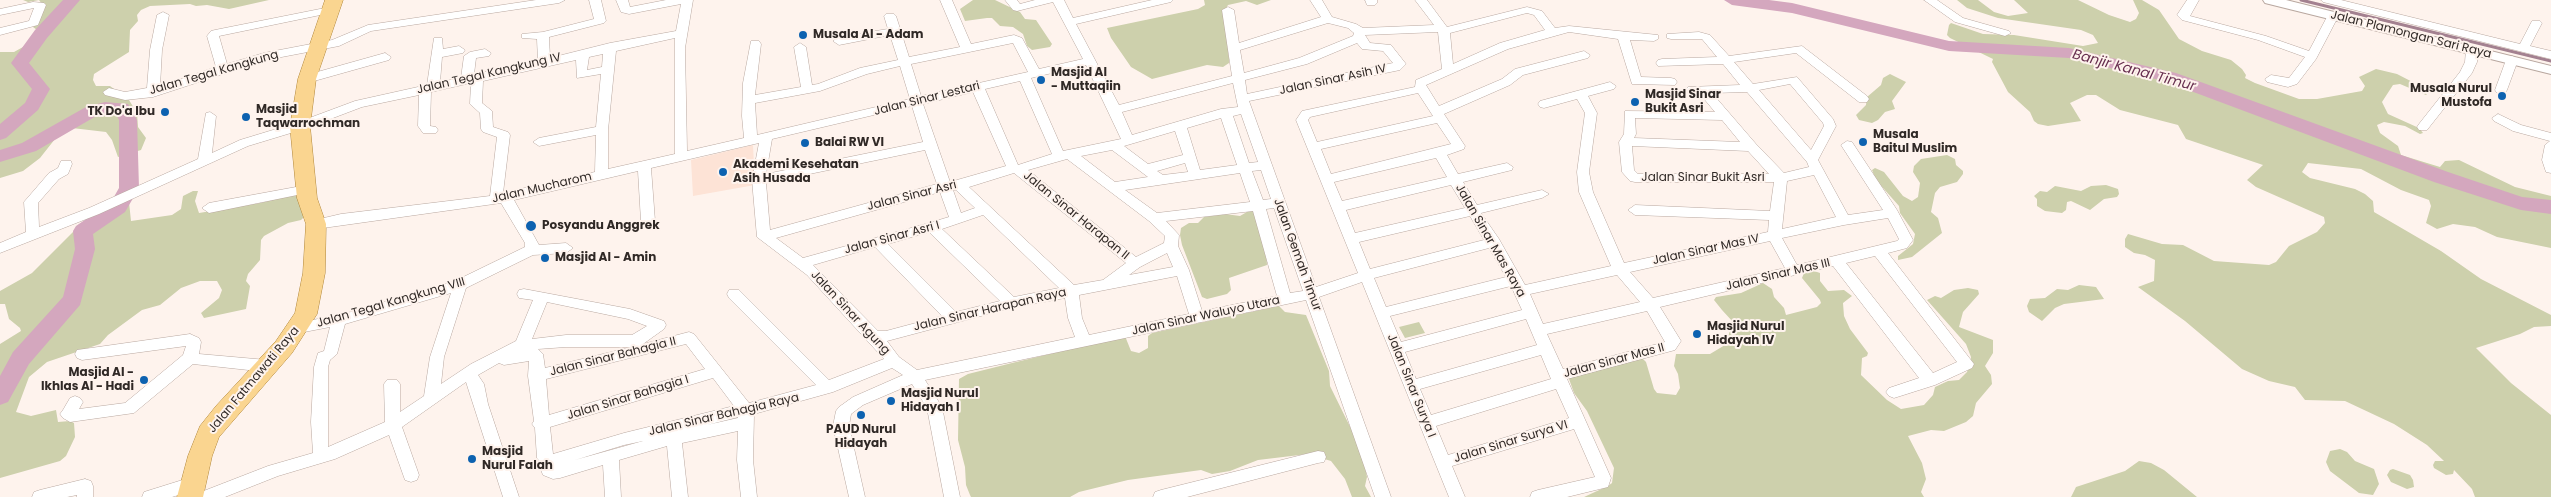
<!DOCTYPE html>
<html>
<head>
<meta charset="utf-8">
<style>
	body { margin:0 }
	canvas { display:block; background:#fef3ed }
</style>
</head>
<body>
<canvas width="2551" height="497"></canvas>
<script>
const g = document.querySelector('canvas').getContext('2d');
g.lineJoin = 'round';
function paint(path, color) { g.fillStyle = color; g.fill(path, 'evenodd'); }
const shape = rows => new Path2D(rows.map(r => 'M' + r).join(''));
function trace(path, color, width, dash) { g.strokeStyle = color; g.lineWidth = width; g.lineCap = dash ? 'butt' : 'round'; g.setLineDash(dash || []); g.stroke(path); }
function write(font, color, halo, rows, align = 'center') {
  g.font = font + ' Poppins,sans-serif'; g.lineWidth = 4; g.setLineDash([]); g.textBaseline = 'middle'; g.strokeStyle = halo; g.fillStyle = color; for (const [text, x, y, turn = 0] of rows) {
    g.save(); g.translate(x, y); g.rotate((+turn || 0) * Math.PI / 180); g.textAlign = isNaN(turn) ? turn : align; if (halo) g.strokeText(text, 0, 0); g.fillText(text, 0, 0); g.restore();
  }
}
const built = shape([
	[753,145,755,185,693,196,691,160]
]);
const green = shape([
	[23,0,269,0,229,9,207,5,196,6,190,4,150,6,141,10,137,15,138,21,130,30,129,52,94,74,93,80,96,86,110,86,129,100,137,113,138,127,146,138,141,150,118,157,112,140,106,132,72,128,55,139,40,158,23,171,0,178,0,52,14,52,23,47,36,32,37,30,33,27,45,8,39,0,28,2],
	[973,0,995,0,1020,12,1025,19,1036,20,1052,44,1050,47,1032,50,1027,46,1023,34,1013,27,1000,26,992,18,987,18,965,21,960,9],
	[1204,0,1271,0,1257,5,1246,1,1228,5,1224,12,1229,58,1229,63,1223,67,1207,65,1152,79,1131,67,1111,38,1107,28,1198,9,1205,5],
	[1957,0,1978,0,1994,12,2008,16,2028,13,2014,0,2078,0,2109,15,2130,22,2136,19,2139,13,2133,0,2142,0,2159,10,2179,39,2202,51,2231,60,2242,69,2246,75,2245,78,2255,83,2299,99,2317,99,2362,91,2365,86,2359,77,2376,69,2397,74,2430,91,2426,95,2400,84,2393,85,2382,102,2388,114,2419,128,2423,133,2420,134,2405,126,2384,122,2377,125,2380,133,2398,146,2401,155,2440,167,2445,161,2459,160,2515,187,2551,196,2551,248,2497,237,2475,227,2453,224,2437,229,2426,223,2431,206,2429,200,2401,190,2361,169,2308,163,2302,172,2310,178,2355,189,2365,194,2373,201,2374,212,2441,251,2481,279,2551,315,2551,326,2534,327,2520,334,2476,348,2511,383,2551,415,2551,497,2475,497,2472,489,2454,470,2453,474,2446,475,2434,468,2433,465,2435,461,2444,461,2427,445,2394,424,2345,401,2305,400,2295,387,2269,381,2242,369,2185,321,2138,287,2154,281,2155,260,2145,255,2134,253,2125,247,2125,239,2128,234,2162,244,2183,245,2214,261,2269,265,2276,262,2289,246,2317,232,2325,223,2324,217,2256,187,2247,180,2263,165,2186,139,2178,125,2120,110,2096,95,2087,95,2070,103,2081,121,2048,126,2038,124,2034,121,2030,112,2008,92,1992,62,1993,59,1950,38,1947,35,1949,25,1951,23,1983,34,2014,35,2083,46,2098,43,2093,35,2081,30,1998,18,1967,8],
	[1890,74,1906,82,1892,101,1895,109,1885,112,1878,120,1872,123,1859,120,1856,115,1866,105,1867,97,1881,85,1883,78],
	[1947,155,1955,159,1956,165,1963,171,1963,174,1957,182,1940,187,1935,193,1931,212,1938,218,1942,233,1912,257,1898,260,1898,256,1913,244,1915,234,1900,213,1899,206,1876,180,1872,170,1875,168,1884,172,1903,196,1912,201,1918,197,1920,183,1913,172,1914,166,1921,159],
	[2106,185,2118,189,2119,194,2117,197,2104,199,2090,210,2071,201,2067,202,2066,210,2062,213,2045,211,2037,206,2037,199,2034,196,2040,191,2047,192,2055,186,2081,191,2091,186],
	[193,191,198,191,195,201,199,213,260,203,296,194,304,217,301,220,288,223,264,236,261,240,260,260,248,274,246,281,250,286,246,309,204,318,201,313,219,298,222,290,217,281,200,281,181,288,160,305,142,310,108,335,100,344,47,362,29,377,16,412,31,416,56,410,58,422,70,421,74,423,75,437,66,456,60,461,0,478,0,344,21,331,20,328,9,319,5,304,0,304,0,291,32,273,81,224,101,213,129,202,131,221,172,215,181,209,183,196],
	[1252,209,1266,247,1267,265,1229,278,1231,290,1227,294,1207,299,1202,297,1182,245,1180,235,1181,228,1189,223,1198,223,1204,217,1225,214,1240,216],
	[1811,270,1820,273,1820,281,1828,291,1844,290,1852,296,1843,303,1844,316,1850,329,1868,353,1867,356,1862,358,1861,375,1887,400,1901,409,1924,405,1933,395,1935,387,1948,381,1959,380,1967,372,1970,365,1971,357,1966,344,1927,300,1935,296,1941,298,1954,290,1968,288,1978,290,1979,294,1963,312,1959,327,1993,340,1993,353,1985,366,1991,375,1992,384,1976,403,1973,416,1966,422,1944,431,1931,430,1908,436,1922,463,1926,479,1921,492,1924,497,1584,497,1608,486,1612,483,1614,468,1587,411,1574,393,1568,376,1572,368,1576,365,1642,358,1646,362,1654,389,1657,393,1676,395,1680,388,1678,374,1674,366,1676,354,1710,354,1725,345,1733,322,1722,310,1714,300,1716,297,1741,293,1763,283,1772,289,1774,297,1784,308,1786,315,1817,307,1821,303,1820,300,1802,278,1804,273],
	[2079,285,2096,287,2104,299,2064,304,2055,308,2042,321,2029,312,2027,306,2030,299,2045,298,2057,289,2068,290],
	[1279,306,1285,312,1306,315,1329,371,1330,386,1362,451,1367,477,1365,486,1371,497,1352,497,1345,479,1331,461,1308,454,1258,460,1230,471,1212,474,1201,470,1128,480,1079,492,1070,497,971,497,970,495,966,485,965,467,958,440,959,379,968,374,1012,363,1125,336,1131,351,1139,353,1148,348,1148,336,1152,333],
	[1419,322,1425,333,1405,338,1399,327],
	[2340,449,2347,452,2355,461,2374,469,2379,484,2373,495,2359,493,2330,471,2326,462,2330,451],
	[2139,461,2151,463,2164,470,2197,497,2071,497,2076,487,2125,471],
	[2393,469,2410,475,2413,480,2414,487,2407,489,2391,482,2387,475,2390,470]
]);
const stream = shape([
	[2301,0,2551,61]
]);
const river = shape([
	[63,0,80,0,47,38,29,63,50,89,38,110,6,138,0,140,0,124,25,103,32,89,11,63,35,30,63,0],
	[1724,0,1769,0,1792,3,1949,41,2069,48,2176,73,2448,172,2522,197,2551,200,2551,214,2521,210,2434,182,2164,81,2069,58,1949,51,1792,13,1732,5,1724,0],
	[105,102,128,104,137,120,139,188,125,212,93,234,95,249,80,305,29,364,8,402,0,405,0,376,13,352,63,297,75,249,73,231,76,226,111,202,119,188,119,120,116,114,98,115,36,151,0,162,0,150,22,143,86,107,105,102]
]);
const minor = shape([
	[536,0,565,0,559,3,371,31,339,46,266,60,153,97,125,100,105,95,103,92,109,88,125,92,147,88,150,50,157,15,163,12,169,15,162,50,160,86,216,67,207,36,211,31,215,30,330,7,336,10,330,13,219,36,227,64,264,53,332,40,368,25,536,0],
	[589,0,601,0,606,21,604,23,549,37,550,58,610,43,676,31,681,4,629,14,621,12,616,0,628,0,630,7,666,0,693,0,685,48,687,151,744,138,742,116,743,83,751,41,759,41,761,44,755,95,801,87,794,47,800,43,806,47,812,85,818,84,860,68,898,60,890,35,839,45,833,41,839,37,888,29,884,16,886,14,894,14,896,16,909,57,960,47,940,0,952,0,971,44,1014,35,1022,38,1039,69,1083,59,1053,2,1017,11,1013,10,1005,0,1017,0,1020,4,1035,0,1064,0,1073,18,1152,0,1173,0,1171,2,1076,24,1119,105,1232,76,1222,10,1228,7,1234,10,1239,43,1321,17,1310,0,1322,0,1332,17,1356,24,1363,28,1434,25,1415,0,1427,0,1447,27,1527,7,1542,11,1555,28,1569,26,1658,35,1658,39,1654,41,1630,40,1641,77,1671,78,1675,79,1677,82,1675,85,1632,84,1618,39,1569,32,1508,49,1426,85,1439,106,1502,79,1515,69,1584,51,1590,55,1588,58,1523,75,1510,85,1444,114,1465,146,1464,149,1447,155,1458,174,1507,163,1513,167,1512,170,1463,182,1477,205,1542,190,1549,194,1542,198,1481,213,1499,239,1525,285,1611,266,1579,192,1577,172,1585,113,1577,99,1544,108,1540,107,1538,104,1540,101,1610,82,1616,86,1614,89,1588,96,1597,113,1589,172,1593,192,1624,263,1768,232,1769,220,1635,215,1628,210,1635,205,1770,211,1774,182,1635,182,1630,181,1622,172,1619,142,1624,134,1625,111,1715,112,1700,94,1688,93,1686,90,1688,87,1740,85,1723,64,1658,66,1656,63,1658,60,1662,59,1717,57,1702,39,1671,39,1667,38,1667,34,1699,32,1710,35,1729,56,1802,46,1867,96,1869,99,1867,102,1859,102,1796,53,1734,62,1753,84,1797,77,1833,119,1836,126,1818,160,1848,215,1883,210,1841,145,1847,141,1852,142,1897,210,1913,240,1907,248,1888,253,1974,364,1972,368,1935,385,1894,398,1889,396,1886,392,1889,388,1919,378,1833,266,1660,307,1681,341,1675,350,1567,379,1611,478,1608,487,1567,497,1530,497,1532,492,1538,490,1595,477,1574,429,1452,466,1465,497,1449,497,1362,282,1319,297,1391,497,1375,497,1306,300,925,380,942,407,960,497,944,497,927,408,912,384,863,405,851,414,849,426,865,497,849,497,833,426,836,411,839,407,853,397,903,375,892,368,833,392,754,414,753,460,757,497,741,497,737,460,738,431,682,443,688,497,672,497,667,446,619,460,621,497,605,497,603,465,560,478,553,479,543,475,541,470,542,464,537,458,535,428,532,424,534,421,528,376,529,361,504,365,499,363,478,375,484,384,488,404,519,497,503,497,466,382,402,427,419,475,417,480,411,482,405,480,389,435,335,459,278,476,225,497,199,497,201,492,268,466,313,453,311,422,314,367,318,353,324,351,330,327,299,333,294,332,292,328,294,324,351,312,455,281,525,247,525,243,501,203,316,229,309,224,311,221,341,214,490,196,497,137,483,132,481,129,480,113,470,104,471,83,431,92,430,126,436,127,438,130,436,133,423,133,418,126,419,95,362,107,304,129,248,146,99,214,0,253,0,243,26,232,24,202,49,173,58,168,61,161,71,161,72,164,68,174,59,179,38,203,39,227,89,208,198,159,206,113,210,112,216,116,212,153,240,140,296,123,355,101,427,85,434,38,442,38,443,49,459,46,465,50,463,53,442,57,440,82,461,78,464,56,470,52,485,49,491,53,489,56,476,58,474,74,538,61,537,39,522,38,522,34,543,32,594,19,589,0],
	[1527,13,1534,15,1545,30,1500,43,1453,64,1450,33,1527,13],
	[1328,23,1348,28,1354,33,1353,36,1299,58,1244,73,1240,50,1328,23],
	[1438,32,1442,69,1416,80,1415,87,1302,111,1296,120,1358,273,1316,287,1249,101,1400,70,1406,64,1391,45,1370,43,1365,35,1438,32],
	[675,38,675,154,608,169,608,130,616,51,675,38],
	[1013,43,1028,72,921,96,911,64,1013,43],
	[1357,43,1362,49,1383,51,1393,63,1247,94,1245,80,1307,64,1357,43],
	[603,54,602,67,587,70,589,57,603,54],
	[576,60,577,78,601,74,596,127,539,138,533,142,539,146,596,135,595,172,503,193,510,135,508,132,493,127,492,111,482,103,483,81,576,60],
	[1086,65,1121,139,1063,151,1031,78,1086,65],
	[900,66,910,99,757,135,755,103,820,91,867,74,900,66],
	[1020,81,1052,154,1018,165,985,89,1020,81],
	[1233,83,1238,107,1221,109,1132,135,1122,112,1233,83],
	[1790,84,1823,123,1824,126,1811,150,1759,90,1790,84],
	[973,92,1006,166,950,182,923,104,973,92],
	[1747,92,1807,162,1809,167,1784,173,1756,144,1712,93,1747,92],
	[1418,93,1433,116,1317,142,1308,120,1310,117,1418,93],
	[912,106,923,142,766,174,772,139,912,106],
	[1241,114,1258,162,1249,163,1233,116,1241,114],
	[1221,118,1237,165,1200,170,1187,128,1221,118],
	[1635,118,1722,120,1740,142,1634,138,1636,134,1635,118],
	[1437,123,1451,144,1331,174,1321,149,1437,123],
	[1175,131,1183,155,1148,164,1124,146,1175,131],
	[759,143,752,180,757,237,807,275,884,359,829,380,739,290,729,290,727,294,729,298,816,385,749,403,694,334,689,332,643,344,664,329,666,325,664,321,630,309,524,289,519,290,517,294,519,298,533,300,516,341,471,364,441,384,444,357,466,288,533,255,566,253,573,248,566,243,539,245,514,200,638,171,641,221,648,226,655,221,651,168,759,143],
	[1632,146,1748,151,1769,174,1638,174,1634,170,1632,146],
	[925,150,937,184,770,230,766,183,925,150],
	[1112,150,1148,177,1115,182,1081,156,1112,150],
	[1436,158,1447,177,1342,201,1334,182,1436,158],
	[1067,159,1149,221,1165,236,1164,243,1136,257,1028,170,1067,159],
	[1185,163,1188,172,1163,175,1157,171,1185,163],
	[1261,170,1271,199,1263,200,1252,171,1261,170],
	[1014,173,1126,263,1103,280,1074,285,969,187,1014,173],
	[1240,173,1250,202,1157,213,1125,190,1240,173],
	[1814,175,1836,217,1782,229,1787,181,1814,175],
	[1451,185,1465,208,1355,233,1346,210,1451,185],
	[953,190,956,190,975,208,961,213,953,190],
	[940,192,949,217,929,223,803,258,776,238,940,192],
	[1274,208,1303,291,1290,293,1266,209,1274,208],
	[1253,211,1277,296,1202,311,1189,270,1178,246,1179,235,1166,221,1253,211],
	[983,215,1059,288,1014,297,942,229,983,215],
	[1470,216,1484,240,1370,269,1359,242,1470,216],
	[1888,218,1899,239,1897,241,1797,265,1782,238,1844,225,1888,218],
	[929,232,1000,301,956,312,888,244,929,232],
	[1770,241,1785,268,1653,298,1630,272,1770,241],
	[875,247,942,316,886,331,878,331,813,265,875,247],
	[1489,248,1506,277,1386,307,1374,278,1489,248],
	[1167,253,1173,267,1129,275,1140,267,1167,253],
	[1875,256,1957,362,1933,373,1846,263,1875,256],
	[1617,275,1640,302,1543,324,1530,294,1617,275],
	[1177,276,1189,314,1089,335,1082,318,1079,295,1177,276],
	[1511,286,1522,310,1401,342,1390,316,1511,286],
	[451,293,430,357,424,396,400,412,400,384,397,380,387,380,384,384,385,422,328,447,328,367,330,360,337,354,345,324,451,293],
	[1065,298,1068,318,1075,337,917,370,899,357,887,341,1011,308,1065,298],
	[547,302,628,319,647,326,632,335,566,335,532,339,547,302],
	[1647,311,1665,342,1563,369,1547,334,1647,311],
	[1526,319,1537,345,1416,379,1405,352,1526,319],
	[686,344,705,369,549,415,546,379,686,344],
	[632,347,545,368,543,354,538,349,566,347,632,347],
	[1541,355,1551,379,1431,415,1420,389,1541,355],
	[713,378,734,406,624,433,553,454,550,427,713,378],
	[1556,389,1569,418,1448,455,1436,426,1556,389],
	[738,417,738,418,707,425,738,417],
	[643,441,611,450,575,460,624,445,643,441],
	[1365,0,1377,0,1377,3,1375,5,1367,5,1365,0],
	[1924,0,1937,0,1963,18,2009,31,2011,33,2005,36,1955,22,1924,0],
	[2187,0,2199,0,2190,16,2266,36,2309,51,2329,13,2333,12,2339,15,2316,59,2297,84,2288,87,2267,82,2265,79,2271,75,2289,78,2305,57,2258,40,2182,20,2177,15,2187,0],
	[2321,0,2341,0,2520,44,2532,21,2540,21,2542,23,2530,46,2551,51,2551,59,2323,2,2321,0],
	[33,2,44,3,46,5,38,25,0,35,0,28,29,21,34,8,0,15,0,9,33,2],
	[2472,46,2478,50,2477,62,2472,73,2427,130,2419,130,2417,127,2419,124,2460,72,2465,62,2466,50,2472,46],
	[385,53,391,57,389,60,307,83,301,79,303,76,385,53],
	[2512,56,2518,60,2507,90,2505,93,2497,93,2495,90,2506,60,2512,56],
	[2498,114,2521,125,2551,133,2551,173,2546,172,2542,160,2545,145,2550,141,2513,131,2494,121,2492,118,2498,114],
	[307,185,314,189,312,192,209,213,202,208,209,203,307,185],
	[190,334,199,338,201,342,199,354,267,360,272,362,274,366,272,370,267,372,193,364,134,413,70,422,63,418,60,414,63,410,70,398,75,396,80,398,83,402,79,409,125,403,183,355,186,346,82,360,77,358,75,354,77,350,190,334],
	[1318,451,1324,452,1326,457,1324,462,1318,463,1187,497,1153,497,1155,492,1161,490,1318,451],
	[192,477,198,479,200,484,198,489,172,497,142,497,144,492,192,477],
	[85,479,91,481,93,486,93,497,77,497,77,495,67,497,32,497,34,492,40,490,85,479]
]);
const tertiary = shape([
	[2263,0,2286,0,2551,66,2551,74,2265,3,2263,0]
]);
const primary = shape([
	[325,0,343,0,316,79,310,126,317,198,326,224,325,273,317,314,292,353,219,437,212,456,203,497,177,497,188,456,200,426,216,406,276,341,295,313,303,273,306,224,297,198,290,126,298,79,325,0]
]);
const markers = [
	[803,35,5,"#0d62b0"],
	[1041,80,5,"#0d62b0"],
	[2502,96,5,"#0d62b0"],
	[1635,102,5,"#0d62b0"],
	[165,112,5,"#0d62b0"],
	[246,117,5,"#0d62b0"],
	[1863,142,5,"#0d62b0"],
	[805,143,5,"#0d62b0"],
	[723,172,5,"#0d62b0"],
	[531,226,6,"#0d62b0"],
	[545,258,5,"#0d62b0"],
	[1697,334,5,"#0d62b0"],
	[144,380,5,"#0d62b0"],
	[891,401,5,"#0d62b0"],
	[861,415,5,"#0d62b0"],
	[472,459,5,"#0d62b0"]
];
const poiNames = [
	["Musala Al - Adam",813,35],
	["Masjid Al",1051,73],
	["- Muttaqiin",1051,87],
	["Musala Nurul",2492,89,"right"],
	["Mustofa",2492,103,"right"],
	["Masjid Sinar",1645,95],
	["Bukit Asri",1645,109],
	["Masjid",256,110],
	["Taqwarrochman",256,124],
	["TK Do'a Ibu",155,112,"right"],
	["Musala",1873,135],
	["Baitul Muslim",1873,149],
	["Balai RW VI",815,143],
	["Akademi Kesehatan",733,165],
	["Asih Husada",733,179],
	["Posyandu Anggrek",542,226],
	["Masjid Al - Amin",555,258],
	["Masjid Nurul",1707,327],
	["Hidayah IV",1707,341],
	["Masjid Al -",134,373,"right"],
	["Ikhlas Al - Hadi",134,387,"right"],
	["Masjid Nurul",901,394],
	["Hidayah I",901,408],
	["PAUD Nurul",861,430,"center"],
	["Hidayah",861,444,"center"],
	["Masjid",482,452],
	["Nurul Falah",482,466]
];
const streetNames = [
	["Jalan Plamongan Sari Raya",2411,35,14],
	["Jalan Tegal Kangkung",214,73,-16],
	["Jalan Tegal Kangkung IV",489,74,-13],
	["Jalan Sinar Asih IV",1333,80,-12],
	["Jalan Sinar Lestari",927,99,-14],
	["Jalan Sinar Bukit Asri",1703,178],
	["Jalan Mucharom",542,188,-13],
	["Jalan Sinar Asri",912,196,-14],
	["Jalan Sinar Harapan II",1076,216,39],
	["Jalan Sinar Asri I",892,238,-15],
	["Jalan Sinar Mas Raya",1490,241,60],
	["Jalan Sinar Mas IV",1706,250,-12],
	["Jalan Gemah Timur",1297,255,70],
	["Jalan Sinar Mas III",1778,275,-13],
	["Jalan Tegal Kangkung VIII",391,303,-16],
	["Jalan Sinar Harapan Raya",990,310,-13],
	["Jalan Sinar Agung",850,313,47],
	["Jalan Sinar Waluyo Utara",1206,316,-12],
	["Jalan Sinar Bahagia II",613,357,-14],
	["Jalan Sinar Mas II",1614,361,-15],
	["Jalan Fatmawati Raya",254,380,-50],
	["Jalan Sinar Surya I",1411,386,68],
	["Jalan Sinar Bahagia I",628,398,-17],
	["Jalan Sinar Bahagia Raya",724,415,-13],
	["Jalan Sinar Surya VI",1511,442,-17]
];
const waterNames = [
	["Banjir Kanal Timur",2134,71,15]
];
paint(built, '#fde3d6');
paint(green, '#cdd0ac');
trace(stream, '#a38190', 3);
paint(river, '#d4a7be');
trace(minor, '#b9a8a0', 1);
trace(tertiary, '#b9a8a0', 2);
trace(primary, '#b1873b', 1);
paint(minor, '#fff');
paint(tertiary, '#fff');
paint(primary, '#fad590');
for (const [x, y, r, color] of markers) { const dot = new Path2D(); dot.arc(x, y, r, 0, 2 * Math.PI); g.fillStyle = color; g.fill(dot); trace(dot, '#fef3ed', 2); }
write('bold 12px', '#302926', '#fef3ed', poiNames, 'left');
write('12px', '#302926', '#fef3ed', streetNames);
write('italic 14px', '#683050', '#fef3ed', waterNames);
</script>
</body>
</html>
